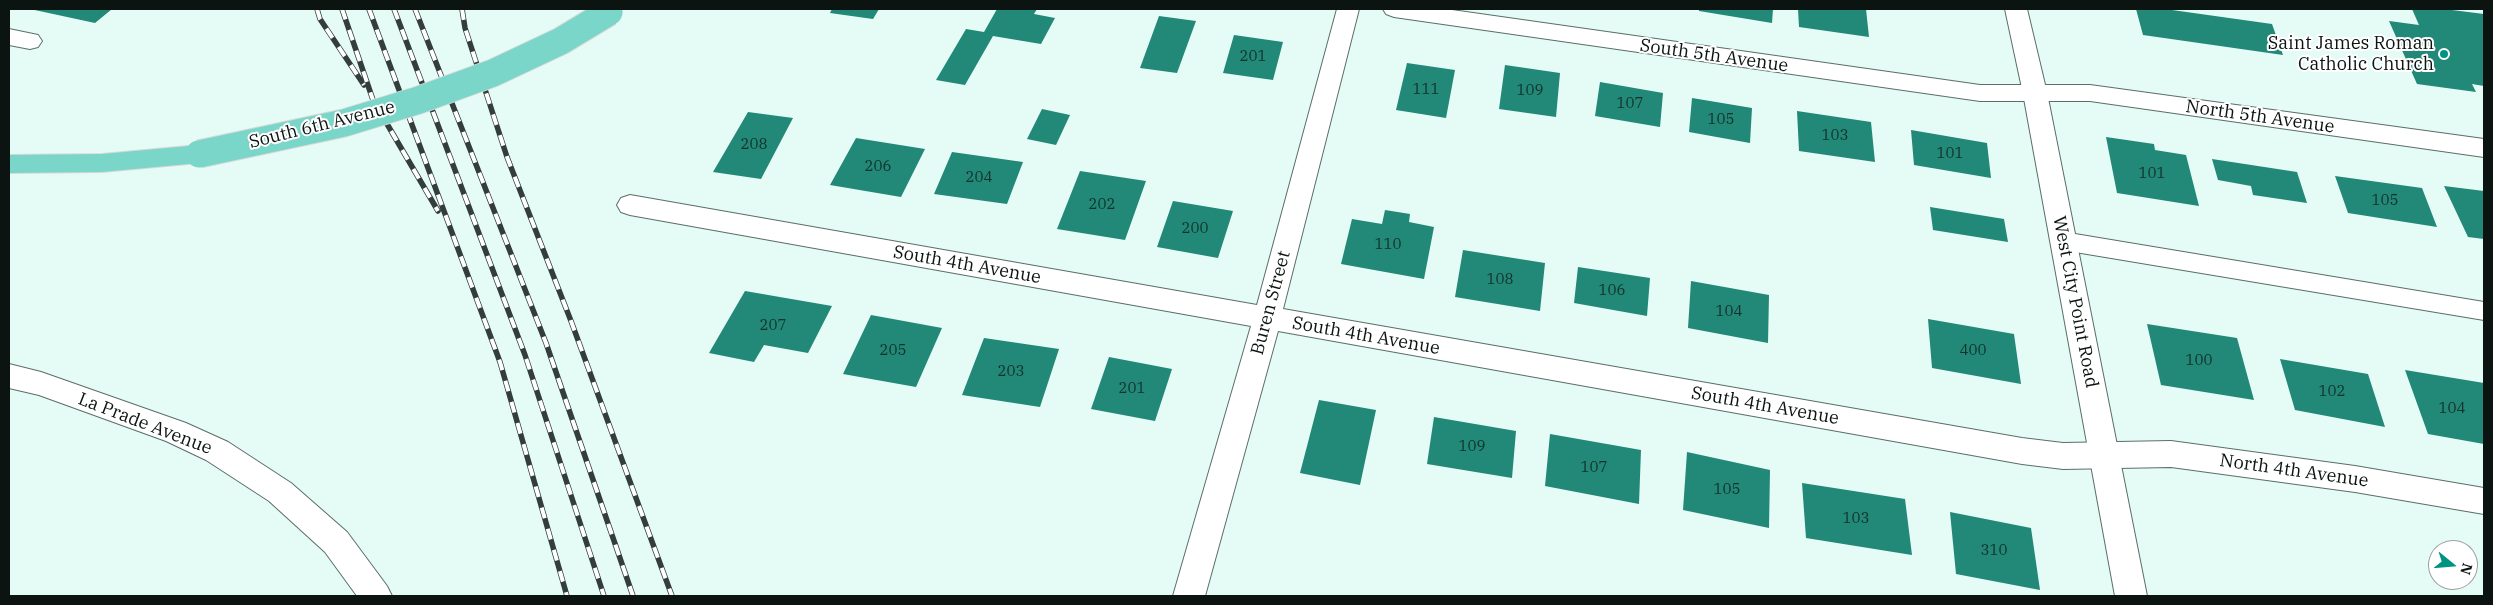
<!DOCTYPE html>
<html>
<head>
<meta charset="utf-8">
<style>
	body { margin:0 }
	#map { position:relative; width:2493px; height:605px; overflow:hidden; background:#e5fbf5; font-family:"IBM Plex Serif",serif }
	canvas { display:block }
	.frame { position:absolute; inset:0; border:10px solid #0c1412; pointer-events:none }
	.north { position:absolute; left:2428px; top:540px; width:50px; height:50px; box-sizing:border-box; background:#fff; border:1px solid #9ea1a0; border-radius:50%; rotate:107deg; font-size:14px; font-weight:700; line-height:20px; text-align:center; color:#0c1412 }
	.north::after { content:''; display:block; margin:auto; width:18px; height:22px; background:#019381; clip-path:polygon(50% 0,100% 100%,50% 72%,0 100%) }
</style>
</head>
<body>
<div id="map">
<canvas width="2493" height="605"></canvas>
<div class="frame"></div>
<div class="north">N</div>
</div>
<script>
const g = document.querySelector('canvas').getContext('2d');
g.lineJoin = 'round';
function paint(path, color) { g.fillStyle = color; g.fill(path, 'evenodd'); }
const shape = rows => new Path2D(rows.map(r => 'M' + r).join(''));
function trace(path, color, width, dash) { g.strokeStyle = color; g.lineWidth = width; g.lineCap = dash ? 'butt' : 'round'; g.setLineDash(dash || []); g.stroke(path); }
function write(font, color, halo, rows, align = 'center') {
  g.font = font + ' "IBM Plex Serif",serif'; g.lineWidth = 4; g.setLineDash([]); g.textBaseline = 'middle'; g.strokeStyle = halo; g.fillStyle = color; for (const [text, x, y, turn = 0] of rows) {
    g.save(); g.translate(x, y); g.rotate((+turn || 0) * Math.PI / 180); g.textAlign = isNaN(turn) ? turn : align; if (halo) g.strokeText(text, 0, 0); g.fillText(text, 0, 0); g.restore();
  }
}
const building = shape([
	[30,9,112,9,95,23],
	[832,9,879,9,873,19,830,13],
	[997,9,1037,9,1034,14,1055,18,1041,44,993,36,965,85,936,80,966,29,984,32],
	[1699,9,1773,9,1772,23,1699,11],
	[1798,9,1866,9,1869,37,1799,27],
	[2136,9,2165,9,2272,24,2283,55,2143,35],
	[2412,9,2444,9,2484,14,2484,86,2472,84,2476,92,2417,84,2389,21,2419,25],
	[1159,16,1196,21,1177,73,1140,68],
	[1234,35,1283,42,1273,80,1223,73],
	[1407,63,1455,70,1446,118,1396,110],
	[1505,65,1560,73,1556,117,1499,109],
	[1600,82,1663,93,1660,127,1595,116],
	[1692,98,1752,108,1750,143,1689,132],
	[1042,109,1070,115,1056,145,1027,139],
	[1797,111,1871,122,1875,162,1799,151],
	[748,112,793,118,761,179,713,172],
	[1911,130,1987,143,1991,178,1914,165],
	[2106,137,2154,144,2155,150,2186,155,2199,206,2117,193],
	[856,138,925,149,901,197,830,185],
	[952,152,1023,162,1007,204,934,194],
	[2212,159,2297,172,2307,203,2253,195,2251,186,2218,180],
	[1080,171,1146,181,1125,240,1057,229],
	[2335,176,2422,188,2437,227,2348,213],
	[2444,186,2484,191,2484,239,2468,237],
	[1173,201,1233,211,1218,258,1157,247],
	[1930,207,2004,219,2008,242,1933,230],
	[1385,210,1410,214,1409,222,1434,227,1424,279,1341,264,1352,219,1382,224],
	[1463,250,1545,263,1540,311,1455,297],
	[1578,267,1650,278,1647,316,1574,303],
	[1691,281,1769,295,1768,343,1688,328],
	[745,291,832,306,808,353,764,345,754,362,709,353],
	[871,315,942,328,916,387,843,374],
	[1928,319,2014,334,2021,384,1932,368],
	[2147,324,2237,338,2254,400,2161,385],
	[984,338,1059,349,1040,407,962,395],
	[1109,357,1172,369,1155,421,1091,409],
	[2280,359,2368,374,2385,427,2295,410],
	[2405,370,2484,383,2484,444,2428,434],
	[1319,400,1376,410,1360,485,1300,473],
	[1434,417,1516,431,1512,478,1427,464],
	[1550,434,1641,450,1639,504,1545,486],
	[1687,452,1770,470,1769,528,1683,510],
	[1802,483,1905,499,1912,555,1806,538],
	[1950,512,2031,528,2040,590,1956,574]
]);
const service = shape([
	[2063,232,2484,302,2484,320,2063,250,2055,247,2052,241,2055,235,2063,232]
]);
const minor = shape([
	[1337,9,1359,9,1283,309,2022,438,2063,443,2171,441,2355,466,2484,488,2484,514,2355,492,2171,467,2063,469,2022,464,1278,331,1205,596,1173,596,1251,326,630,215,621,212,617,205,621,198,630,195,1257,305,1337,9],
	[1383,9,1445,9,1980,85,2090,85,2484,139,2484,157,2090,101,1980,101,1394,17,1386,14,1383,9],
	[9,29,38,35,42,41,38,47,30,49,9,45,9,29],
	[9,364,41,372,186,423,228,442,291,483,347,532,387,586,392,596,357,596,325,552,269,501,206,460,166,441,39,395,9,388,9,364]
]);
const tertiary = shape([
	[2005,9,2027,9,2047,93,2147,596,2115,596,2023,93,2005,9]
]);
const primary = shape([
	[199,145,208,148,212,154,208,160,199,163,102,172,9,173,9,155,102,154,199,145]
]);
const rail = shape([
	[317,9,320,19,364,85],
	[342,9,373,100,438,211],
	[369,9,500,362,567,596],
	[394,9,525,355,604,596],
	[415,9,546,343,633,596],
	[462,9,465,28,507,157,571,321,672,596]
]);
const primaryBridge = shape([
	[199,154,344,123,419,100,493,73,561,41,609,12]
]);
const markers = [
	[2444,54,5,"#019381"]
];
const numberNames = [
	["201",1253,57],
	["111",1426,90],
	["109",1530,91],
	["107",1630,104],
	["105",1721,120],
	["103",1835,136],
	["208",754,145],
	["101",1950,154],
	["206",878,167],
	["101",2152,174],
	["204",979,178],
	["105",2385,201],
	["202",1102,205],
	["200",1195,229],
	["110",1388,245],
	["108",1500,280],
	["106",1612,291],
	["104",1729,312],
	["207",773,326],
	["205",893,351],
	["400",1973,351],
	["100",2199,361],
	["203",1011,372],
	["201",1132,389],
	["102",2332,392],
	["104",2452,409],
	["109",1472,447],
	["107",1594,468],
	["105",1727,490],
	["103",1856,519],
	["310",1994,551]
];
const poiNames = [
	["Saint James Roman",2434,44],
	["Catholic Church",2434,65]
];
const streetNames = [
	["South 5th Avenue",1714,56,8],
	["North 5th Avenue",2260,117,8],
	["South 6th Avenue",322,125,-14],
	["South 4th Avenue",967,265,10],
	["West City Point Road",2075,302,79],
	["Buren Street",1271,303,-75],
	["South 4th Avenue",1366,336,10],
	["South 4th Avenue",1765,406,10],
	["La Prade Avenue",145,424,21],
	["North 4th Avenue",2294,471,8]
];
paint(building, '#228878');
trace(service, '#5b6e6a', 2);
trace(minor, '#5b6e6a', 2);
trace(tertiary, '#5b6e6a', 2);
trace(primary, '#d8d9d9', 2);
paint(service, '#fff');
paint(minor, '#fff');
paint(tertiary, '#fff');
paint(primary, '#7ad6c8');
trace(rail, '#333d3b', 5.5);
trace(rail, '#fff', 4, [11]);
trace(primaryBridge, '#d8d9d9', 29, []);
trace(primaryBridge, '#7ad6c8', 27);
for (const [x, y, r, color] of markers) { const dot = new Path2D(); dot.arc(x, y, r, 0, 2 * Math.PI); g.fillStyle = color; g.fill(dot); trace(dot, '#fff', 2); }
write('15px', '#12312c', null, numberNames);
write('18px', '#0c1412', '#fff', poiNames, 'right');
write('18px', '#0c1412', '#fff', streetNames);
</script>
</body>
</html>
